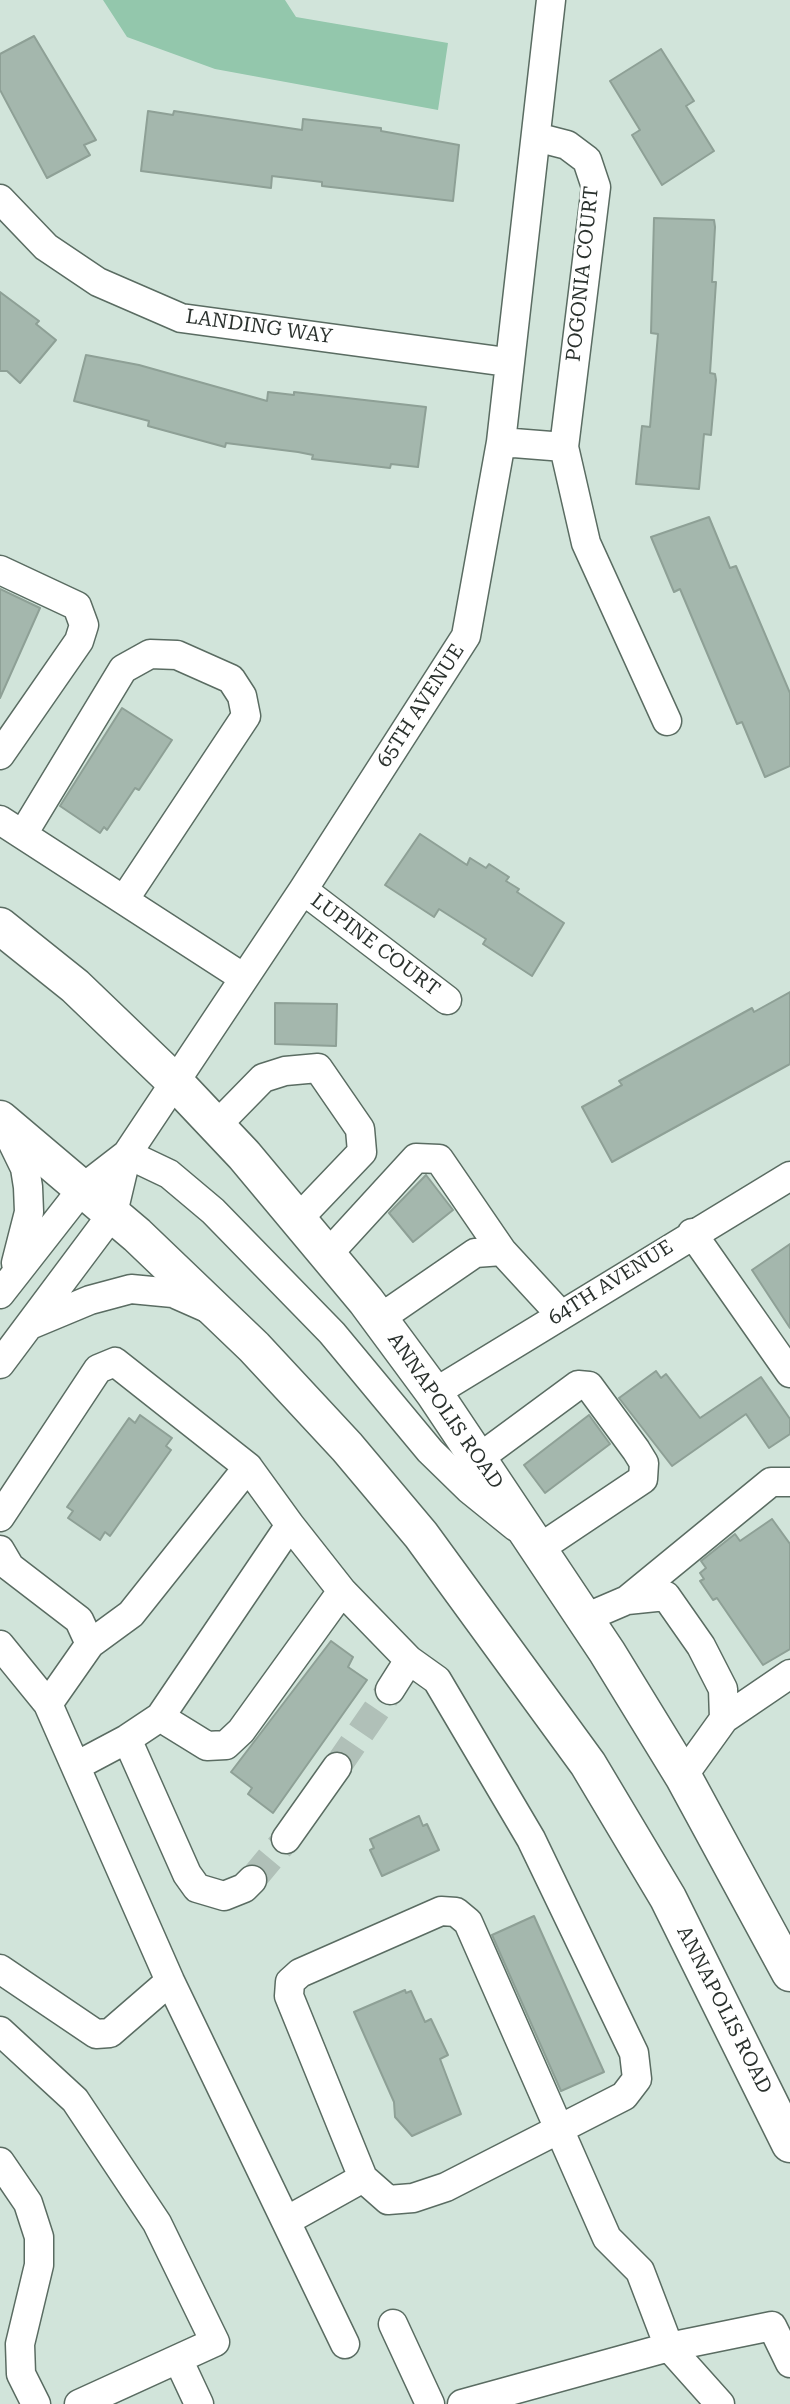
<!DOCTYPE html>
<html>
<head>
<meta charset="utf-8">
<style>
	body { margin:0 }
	canvas { display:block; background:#d1e4da }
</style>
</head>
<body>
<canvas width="790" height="2404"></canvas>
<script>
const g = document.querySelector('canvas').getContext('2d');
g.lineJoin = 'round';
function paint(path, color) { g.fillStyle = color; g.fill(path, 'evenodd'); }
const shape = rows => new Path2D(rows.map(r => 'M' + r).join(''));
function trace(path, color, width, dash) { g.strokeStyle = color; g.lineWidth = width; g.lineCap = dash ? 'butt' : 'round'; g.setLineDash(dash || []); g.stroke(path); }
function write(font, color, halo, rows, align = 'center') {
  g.font = font + ' "Roboto Serif",serif'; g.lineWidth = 6; g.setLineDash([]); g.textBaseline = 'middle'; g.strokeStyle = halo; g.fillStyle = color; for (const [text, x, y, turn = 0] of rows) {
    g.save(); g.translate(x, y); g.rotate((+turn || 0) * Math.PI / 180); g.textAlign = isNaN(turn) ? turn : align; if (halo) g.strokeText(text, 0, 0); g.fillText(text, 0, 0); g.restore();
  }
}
const green = shape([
	[103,0,285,0,296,17,448,43,438,110,215,69,127,37]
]);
const building = shape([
	[34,36,96,140,84,145,90,155,47,178,0,90,0,54,34,36],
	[661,49,694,101,686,106,714,151,662,185,632,135,640,130,610,81,661,49],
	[148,111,173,115,174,111,302,130,303,119,381,128,381,131,459,145,453,201,322,186,322,182,272,176,271,188,141,171,148,111],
	[654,218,714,220,715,227,712,282,716,282,710,373,715,374,716,380,711,435,704,434,699,489,636,484,642,426,650,427,658,334,651,333,654,218],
	[0,292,39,321,36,324,56,340,20,383,7,371,0,371,0,292],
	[86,355,139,365,267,401,268,392,294,395,294,392,426,407,418,467,391,464,390,468,312,459,313,455,298,452,226,443,225,447,148,426,149,421,74,401,86,355],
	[709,517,730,568,736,566,790,693,790,766,765,777,742,722,737,724,680,589,674,592,651,537,709,517],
	[0,589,40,608,0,698,0,589],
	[122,708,172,740,139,790,135,788,107,830,104,827,100,833,60,806,122,708],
	[420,834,467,865,470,858,486,868,489,864,509,877,506,881,519,889,517,892,564,923,532,976,483,944,486,939,439,909,434,917,385,885,420,834],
	[790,992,790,1064,612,1162,582,1107,622,1085,619,1081,752,1008,754,1012,790,992],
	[275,1003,337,1004,336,1046,275,1044,275,1003],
	[426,1175,453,1210,413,1242,389,1213,426,1175],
	[790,1244,790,1328,752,1270,790,1244],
	[656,1371,661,1378,666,1374,700,1418,761,1377,790,1419,790,1434,769,1448,746,1414,672,1466,619,1398,656,1371],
	[140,1415,172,1438,166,1446,171,1450,110,1536,105,1532,100,1540,68,1518,73,1511,67,1507,129,1418,135,1423,140,1415],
	[589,1415,610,1444,545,1493,524,1465,589,1415],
	[772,1519,790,1544,790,1649,763,1665,717,1598,713,1600,700,1581,704,1579,700,1573,706,1568,701,1561,735,1534,740,1541,772,1519],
	[331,1641,353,1657,348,1667,367,1680,273,1813,248,1794,252,1788,231,1772,331,1641],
	[419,1816,423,1826,427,1824,439,1850,382,1876,370,1850,374,1848,370,1839,419,1816],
	[534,1916,604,2072,561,2091,492,1935,534,1916],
	[405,1990,406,1993,411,1991,425,2022,431,2019,448,2055,440,2059,461,2114,412,2136,395,2117,394,2102,354,2012,405,1990]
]);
const minorTunnel = shape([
	[337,1767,390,1690],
	[252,1880,286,1839]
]);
const minor = shape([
	[536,137,567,145,587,160,596,187,564,447,586,543,667,721],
	[0,199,46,247,98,282,181,318,507,362],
	[501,442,564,447],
	[0,570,77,606,84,625,79,641,0,755],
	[0,820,244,978],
	[23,834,123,669,150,654,177,655,231,679,242,696,246,716,124,900],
	[303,890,447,1000],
	[216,1126,263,1078,285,1071,318,1068,360,1129,362,1152,298,1219],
	[5,1127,25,1168,28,1187,29,1212,16,1263],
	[127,1154,169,1174,213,1211,332,1333,430,1451,469,1489,516,1527],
	[692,1233,790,1373],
	[328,1254,416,1158,439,1159,502,1251],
	[0,1294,83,1188,127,1154,303,890,466,636,501,442,551,0],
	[379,1319,475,1253,502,1251,560,1314],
	[30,1325,90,1300,131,1289,173,1293,207,1308],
	[0,1364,113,1213,127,1154],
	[434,1393,790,1176],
	[479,1458,578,1385,589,1386,636,1450,644,1463,643,1479,540,1548],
	[0,1517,98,1369,115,1362,248,1467,290,1525,160,1717,127,1739,78,1765],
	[0,1550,10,1567,79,1620,90,1644],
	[627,1600,771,1482,790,1482],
	[585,1618,627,1600,666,1596,701,1646,723,1689,724,1719,683,1776],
	[0,1645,48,1704,170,1981,345,2344],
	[390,1690,409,1660],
	[48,1704,90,1644,131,1614,248,1467],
	[160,1717,207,1746,226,1745,241,1731,342,1591],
	[724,1719,790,1674],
	[127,1739,187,1874,197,1888,224,1896,244,1888,252,1880],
	[286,1839,337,1767],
	[0,1969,96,2034,110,2033,170,1981],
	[0,2031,75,2100,157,2223,215,2342,79,2404],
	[0,2162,28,2203,39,2237,39,2265,20,2344,21,2374,36,2404],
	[363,2178,289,1996,290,1982,300,1973,441,1911,456,1912,468,1922,607,2238,640,2271,669,2347,720,2404],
	[286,2221,363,2178,388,2200,413,2198,446,2187,624,2096,637,2079,634,2053,531,1839,437,1680,409,1660,342,1591,290,1525],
	[393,2324,430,2404],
	[178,2359,199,2404],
	[462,2404,669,2347,772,2326,790,2363]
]);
const major = shape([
	[0,926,75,986,175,1082,244,1155,366,1301,434,1393,607,1652,683,1776,790,1973],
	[0,1119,137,1235,254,1347,347,1447,421,1535,588,1764,668,1898,790,2144]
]);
const streetNames = [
	["POGONIA COURT",583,274,-84],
	["LANDING WAY",259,327,8],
	["65TH AVENUE",421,706,-57],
	["LUPINE COURT",375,945,37],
	["64TH AVENUE",611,1283,-32],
	["ANNAPOLIS ROAD",445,1411,55],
	["ANNAPOLIS ROAD",724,2010,63]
];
paint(green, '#93c7ac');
paint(building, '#a4b7ad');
trace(building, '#8ea096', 2);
trace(minorTunnel, '#b0c0b8', 28, [28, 14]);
trace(minor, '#5a6c62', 31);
trace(major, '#5a6c62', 39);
trace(minor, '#fff', 28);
trace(major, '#fff', 36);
write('20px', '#2b322e', '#fff', streetNames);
</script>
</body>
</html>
